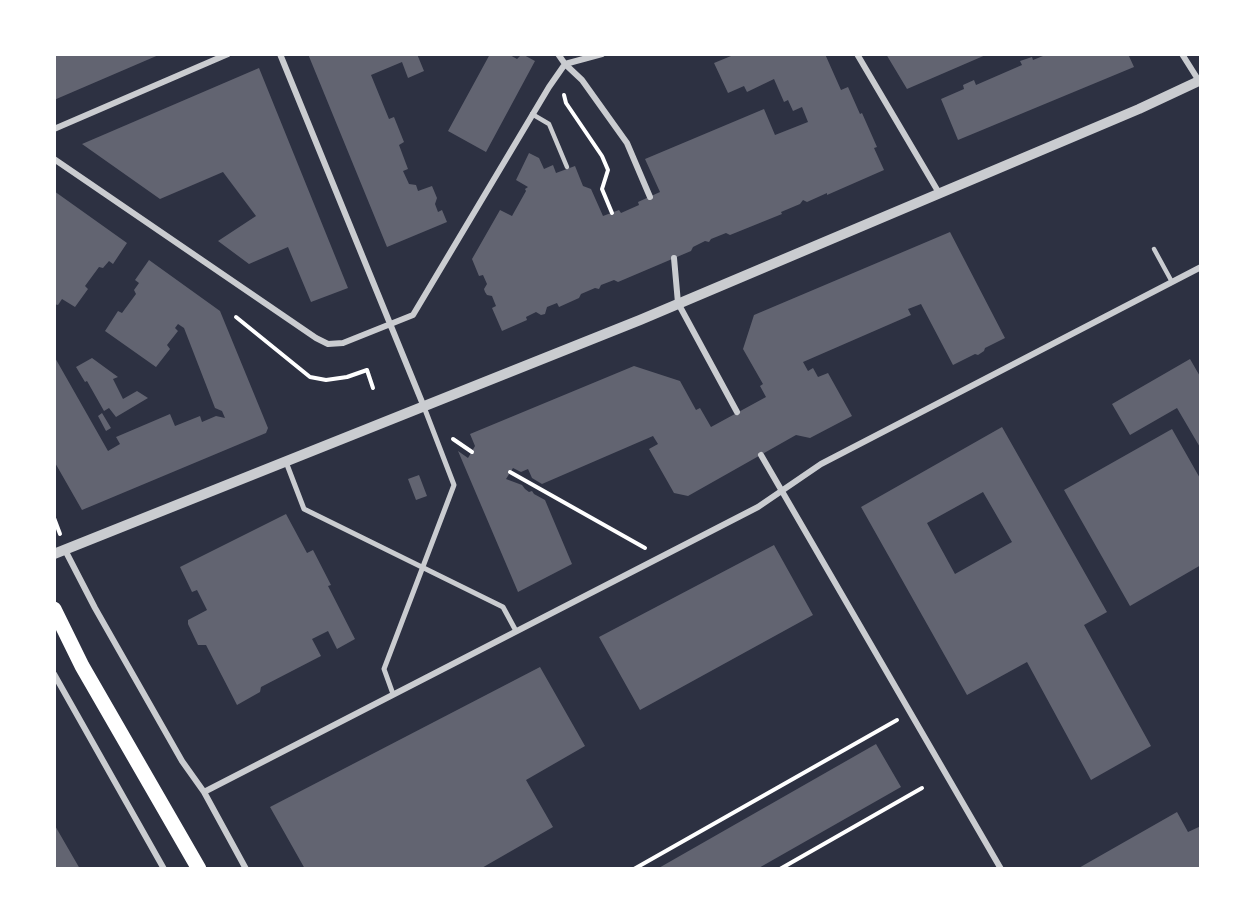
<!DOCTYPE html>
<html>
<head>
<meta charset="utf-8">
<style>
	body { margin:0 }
	#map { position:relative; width:1255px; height:923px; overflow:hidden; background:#2d3142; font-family:"DM Sans",sans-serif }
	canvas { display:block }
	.frame { position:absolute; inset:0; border:56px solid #fff; pointer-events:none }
</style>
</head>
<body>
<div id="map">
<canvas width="1255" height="923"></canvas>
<div class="frame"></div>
</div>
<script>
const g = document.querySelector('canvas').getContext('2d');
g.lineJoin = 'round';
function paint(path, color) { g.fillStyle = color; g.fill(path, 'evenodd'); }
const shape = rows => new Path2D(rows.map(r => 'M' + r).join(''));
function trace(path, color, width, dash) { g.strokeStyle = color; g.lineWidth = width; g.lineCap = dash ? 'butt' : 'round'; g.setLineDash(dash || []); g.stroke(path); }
const building = shape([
	[54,54,161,54,54,100],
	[308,54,417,54,424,71,408,78,402,62,371,75,389,119,394,117,404,142,399,145,408,169,403,171,409,184,416,185,418,191,432,186,437,198,435,204,438,212,442,210,447,222,387,247],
	[490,54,508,54,517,59,522,54,535,61,486,152,448,131],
	[730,54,825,54,841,90,848,87,860,114,862,113,877,147,874,148,884,170,827,195,827,193,807,202,803,200,800,204,781,212,782,214,730,235,726,233,711,239,709,242,705,241,693,247,691,251,618,282,614,280,601,285,599,289,595,288,581,294,579,298,559,307,557,303,547,307,545,314,541,315,536,312,526,317,527,320,502,331,492,308,496,306,492,296,487,295,485,292,484,289,487,284,483,275,479,276,472,259,500,210,512,216,526,191,525,189,528,187,516,180,529,153,539,158,544,169,553,165,556,173,575,166,583,186,591,189,603,216,619,210,621,213,639,205,638,202,660,192,645,159,764,109,775,135,808,122,802,107,793,111,788,100,784,102,774,79,747,92,744,86,728,93,714,63,731,56],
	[886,54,988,54,907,89],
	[1048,54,1128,54,1134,67,958,140,941,99,964,89,963,85,974,80,976,85,1022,65,1020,61,1032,57,1033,60],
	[259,68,348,288,311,302,288,247,249,264,218,241,256,216,223,172,160,199,82,144],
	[54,191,127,243,113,264,109,261,103,268,99,267,85,286,88,289,75,307,62,299,58,305,54,304,54,239,56,236,54,234],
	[950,232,1005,338,985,348,984,351,978,355,975,354,953,365,921,304,908,309,911,315,803,362,808,371,813,368,818,377,828,373,852,416,810,438,796,435,688,496,674,493,649,449,658,444,653,436,542,484,532,478,528,469,521,472,513,468,506,479,522,485,525,489,529,492,532,491,534,494,545,500,572,564,518,592,458,451,468,458,475,446,470,434,634,366,680,381,696,410,700,408,711,427,766,397,760,386,763,384,743,349,754,315],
	[149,260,220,311,268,428,266,433,82,510,54,461,54,356,108,451,120,444,116,437,170,414,175,426,200,416,202,422,216,416,225,418,222,411,215,408,184,328,178,324,175,328,178,331,167,345,170,349,156,367,105,331,118,311,122,313,136,294,134,290,139,283,135,280],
	[92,358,118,377,113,379,123,399,137,391,148,398,116,417,109,408,104,411,87,381,85,382,76,367],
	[1190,359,1201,378,1201,449,1177,408,1130,435,1112,404],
	[102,413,111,428,106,431,98,416],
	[1002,427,1107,612,1084,625,1151,746,1091,780,1027,662,967,695,861,507],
	[983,492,1012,542,955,574,927,523],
	[1172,429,1201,480,1201,565,1130,606,1064,490],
	[419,475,427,496,416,500,408,479],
	[286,514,307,553,313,550,331,585,328,586,355,639,337,649,328,631,312,639,321,656,261,687,260,692,237,705,206,645,198,645,188,624,188,620,207,610,197,590,192,592,180,567],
	[774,545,813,615,640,710,599,637],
	[540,667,585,746,526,780,553,827,480,869,305,869,270,807],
	[876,744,901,787,757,869,657,869],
	[1177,812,1188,832,1201,826,1201,869,1077,869],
	[54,824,80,869,54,869]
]);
const path = shape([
	[564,95,566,103,602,156,608,170,602,189,612,213],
	[236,317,310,377,326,380,347,377,367,370,373,388],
	[453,439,472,452],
	[510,472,645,548],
	[54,518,60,534],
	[634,869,897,720],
	[780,869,922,788]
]);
const service = shape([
	[532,114,549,124,567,167],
	[1154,249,1172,282]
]);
const pedestrian = shape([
	[286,462,304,509,503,607,516,631],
	[393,694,384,669,454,485,424,407]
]);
const minor = shape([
	[280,54,424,407],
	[558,54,565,64,582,80,627,143,650,197],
	[857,54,939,193],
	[1182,54,1199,81],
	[54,129,228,54],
	[54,159,316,338,328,344,343,343,413,315,549,87,565,64,602,54],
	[674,258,678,303,737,412],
	[761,455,1001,869],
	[65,550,95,608,182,761,204,792,246,869],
	[54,674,164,869],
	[204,792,758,507,821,464,1201,267]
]);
const tertiary = shape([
	[54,554,640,320,1139,109,1201,80]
]);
const primary = shape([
	[54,609,82,666,199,869]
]);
paint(building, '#626471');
trace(path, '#fff', 4);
trace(service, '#caccd0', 4.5);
trace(pedestrian, '#caccd0', 5);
trace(minor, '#caccd0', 6);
trace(tertiary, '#caccd0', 10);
trace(primary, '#fff', 15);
</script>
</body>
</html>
